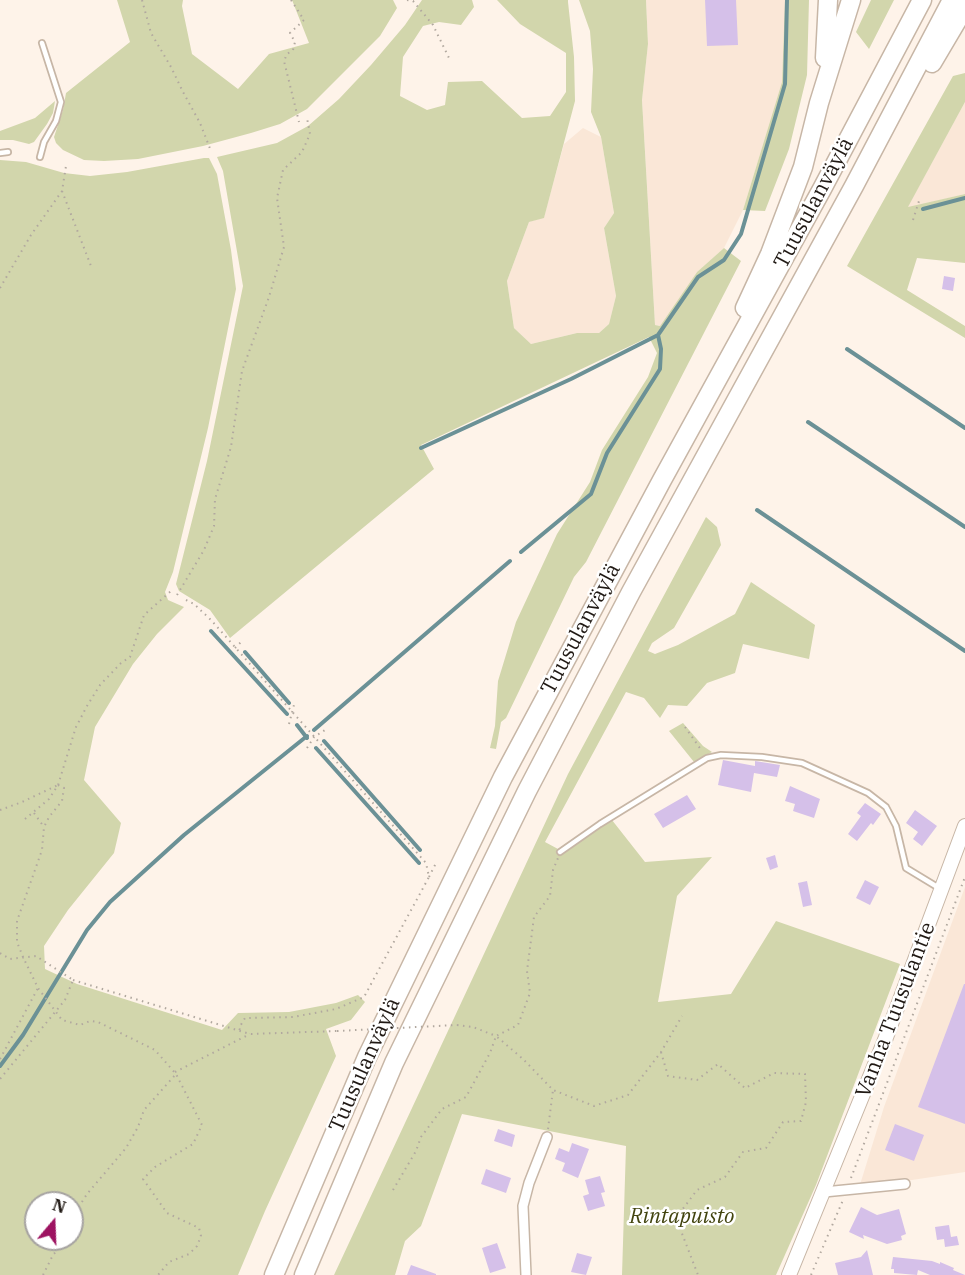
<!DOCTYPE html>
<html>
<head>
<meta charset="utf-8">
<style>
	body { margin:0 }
	#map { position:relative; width:965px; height:1275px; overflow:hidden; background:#fef3e9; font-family:"IBM Plex Serif",serif }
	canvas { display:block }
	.north { position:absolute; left:24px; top:1191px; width:60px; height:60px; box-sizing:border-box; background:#fff; border:2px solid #a6a3a1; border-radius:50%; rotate:19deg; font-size:16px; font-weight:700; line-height:24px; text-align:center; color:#201914 }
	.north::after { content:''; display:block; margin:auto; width:21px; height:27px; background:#9d1361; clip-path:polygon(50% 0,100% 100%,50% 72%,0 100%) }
</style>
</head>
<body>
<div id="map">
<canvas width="965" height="1275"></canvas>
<div class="north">N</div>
</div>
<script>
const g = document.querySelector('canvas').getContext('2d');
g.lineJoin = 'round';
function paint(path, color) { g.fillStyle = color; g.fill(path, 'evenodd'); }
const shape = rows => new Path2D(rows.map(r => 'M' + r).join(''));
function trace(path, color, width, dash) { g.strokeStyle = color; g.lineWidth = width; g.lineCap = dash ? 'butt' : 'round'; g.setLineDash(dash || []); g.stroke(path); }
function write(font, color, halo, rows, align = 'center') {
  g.font = font + ' "IBM Plex Serif",serif'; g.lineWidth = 5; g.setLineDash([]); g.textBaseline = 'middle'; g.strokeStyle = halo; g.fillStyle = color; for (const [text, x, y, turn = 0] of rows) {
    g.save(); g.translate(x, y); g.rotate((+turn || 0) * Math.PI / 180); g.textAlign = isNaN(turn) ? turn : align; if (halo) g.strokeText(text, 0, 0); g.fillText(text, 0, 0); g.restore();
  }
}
const industrial = shape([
	[646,0,785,0,782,82,743,210,724,248,697,272,660,326,655,325,642,99,648,44],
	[965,102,965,194,907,208],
	[583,128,601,137,614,213,604,228,616,296,609,324,599,333,577,333,531,344,514,328,507,281,529,222,544,217,564,144],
	[965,887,965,1172,859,1188,884,1107]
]);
const green = shape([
	[117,0,183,0,182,6,192,54,238,89,269,54,309,43,292,0,393,0,397,8,380,36,307,109,280,124,251,133,203,146,138,159,104,161,84,160,63,150,56,143,54,137,63,110,66,93,130,42],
	[422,0,472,0,474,7,461,25,439,22,423,26,403,57,400,96,427,110,445,105,448,82,482,81,522,118,550,116,566,92,566,53,520,24,497,0,568,0,568,2,574,57,575,101,544,218,529,222,507,281,514,328,531,344,577,333,599,333,609,324,616,296,604,228,614,213,601,137,591,112,593,69,590,31,579,0,646,0,648,44,642,100,655,325,660,326,697,272,724,248,741,261,586,562,574,577,506,718,501,722,496,749,490,748,495,726,498,681,516,622,557,534,590,482,602,450,648,377,657,353,649,337,421,445,434,469,230,638,210,610,179,591,176,584,207,461,243,286,223,171,217,157,277,143,308,126,339,99,371,65,405,25],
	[785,0,809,0,807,75,789,149,765,211,743,210,782,82],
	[871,0,894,0,869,49,856,32],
	[965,73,965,102,908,207,965,194,965,263,917,258,907,290,965,326,965,338,847,266,953,76],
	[55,101,53,113,47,124,34,142,29,144,13,140,0,140,0,131,35,118],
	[204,158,209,158,217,174,231,250,236,289,208,428,173,572,165,592,168,600,184,607,157,634,133,664,95,727,84,780,121,823,114,853,68,910,44,946,45,969,77,984,222,1030,238,1013,289,1012,336,1003,358,995,365,1002,351,1020,326,1029,336,1056,265,1211,238,1275,0,1275,0,160,26,162,64,173,90,176,127,172],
	[36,1203,72,1203,72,1239,36,1239],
	[706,517,717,527,721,545,674,628,652,643,648,651,655,654,678,645,735,614,751,582,815,625,809,659,743,644,735,673,707,683,687,706,668,705,660,718,644,698,626,692,545,842,558,849,608,815,645,862,712,857,677,896,658,1002,731,994,776,921,900,964,816,1185,776,1275,622,1275,626,1146,462,1114,421,1226,405,1241,395,1275,334,1275,568,774],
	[683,723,703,746,712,752,694,762,669,731]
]);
const stream = shape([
	[923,209,965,198],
	[847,349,965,428],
	[808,422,965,527],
	[421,448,571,379,658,335],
	[757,510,965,651],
	[521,552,591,494,607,453,660,369,661,349,658,335,698,277,724,260,741,234,785,84,787,0],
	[211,631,287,714],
	[245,652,289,703],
	[297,725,307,738],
	[314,730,510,561],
	[324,741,420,850],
	[316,748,419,863],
	[0,1066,23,1035,87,930,110,902,184,835,307,736]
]);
const building = shape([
	[705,0,736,0,738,45,707,46],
	[944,276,955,278,953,291,942,289],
	[723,760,755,766,755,761,780,765,777,777,754,773,751,792,718,785],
	[790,786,820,799,814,818,793,811,795,804,785,801],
	[687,795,696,809,663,828,654,814],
	[865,803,881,814,873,825,871,823,857,841,848,834,861,816,857,813],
	[915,810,937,826,922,846,913,839,918,832,906,823],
	[775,855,778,867,770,870,766,858],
	[865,880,879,887,870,905,856,898],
	[807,881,812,905,803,907,798,883],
	[964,984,965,984,965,1124,918,1107],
	[895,1124,924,1135,914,1161,885,1150],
	[498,1129,515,1135,512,1147,494,1141],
	[572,1143,589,1149,578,1178,562,1171,565,1163,555,1159,559,1148,569,1152],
	[486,1169,511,1178,506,1193,481,1184],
	[600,1176,605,1192,601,1193,605,1206,588,1211,583,1196,589,1194,585,1180],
	[861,1207,877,1215,899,1209,906,1234,901,1236,902,1240,887,1244,863,1235,864,1239,849,1232],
	[949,1225,951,1237,957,1236,959,1245,945,1247,944,1239,937,1240,935,1227],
	[497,1243,506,1268,490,1273,482,1248],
	[867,1250,873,1275,838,1275,835,1263,861,1257],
	[577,1253,592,1257,586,1275,571,1272],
	[893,1257,932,1261,940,1264,940,1262,954,1268,953,1270,965,1275,930,1275,918,1270,917,1275,894,1273,894,1269,891,1269],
	[411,1265,436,1274,436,1275,407,1275]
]);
const path = shape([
	[142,0,151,33,171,67,183,92,200,123,211,151],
	[291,0,304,20,290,33,295,42,293,50,287,54,284,61,299,122],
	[407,0,413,1,433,25,449,58],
	[62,191,91,266],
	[913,220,919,201],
	[0,288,31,235,62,191,66,166],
	[177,595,204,550,214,526,215,499,231,447,242,371,269,297,284,247,277,198,283,170,302,152,310,134,307,118],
	[186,600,194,604,211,620,426,863,429,877,364,997,336,1009,293,1017,245,1018,239,1028,241,1032],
	[235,648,242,641],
	[289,724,295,701],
	[685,727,702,751],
	[307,748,314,737,325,730],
	[58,785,64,788,62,801,49,817,44,827,42,850,17,921,17,942,23,957,38,988,62,1020,80,1025,90,1021,98,1022,155,1050,176,1074,202,1125,193,1144,155,1167,143,1179,167,1213,199,1228,201,1236,197,1246,189,1254,169,1262,158,1275],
	[0,810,22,802,58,785],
	[34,813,44,827],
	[25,819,49,799,58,785,76,727,87,706,100,685,121,663,130,657,144,615,171,591],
	[429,877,437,861],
	[0,953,10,959,36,956,73,980,65,1000,0,1079],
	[73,980,250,1034,337,1031],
	[457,1025,473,1027,496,1036,518,1025,530,993,527,971,534,917,550,896,553,870,558,858],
	[661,1052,668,1076,697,1080,718,1064,745,1088,774,1073,805,1074,806,1102,801,1121,783,1122,766,1148,743,1152,725,1177,697,1190,676,1218,698,1275],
	[0,1059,38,988],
	[175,1072,250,1034],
	[548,1129,553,1090],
	[851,1178,965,877],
	[393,1190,416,1151,421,1137,442,1109,466,1097,490,1053,496,1036,523,1059,553,1090,594,1106,628,1095,661,1052,682,1016],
	[72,1230,78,1208,87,1194,126,1148,138,1127,144,1110,176,1074],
	[43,1275,53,1255,67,1239],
	[811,1275,843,1200]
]);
const lane = shape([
	[0,153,8,152],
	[40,157,44,142,56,121,61,102,42,43],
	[560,852,600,824,707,758,721,755,762,757,802,763,868,793,886,807,896,826,906,868,939,888]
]);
const street = shape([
	[824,1192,905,1184],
	[526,1275,523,1206,529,1183,547,1137]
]);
const secondary = shape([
	[789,1275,885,1040,965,826]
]);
const highway = shape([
	[825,58,828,0],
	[932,63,965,7],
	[745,308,770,254,803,167,819,103,851,0],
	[274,1275,367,1057,503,777,662,480,822,189,922,0],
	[304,1275,394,1063,527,791,631,592,854,186,952,0]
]);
const pathBridge = shape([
	[337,1031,457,1025]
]);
const streetNames = [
	["Tuusulanväylä",814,203,-62],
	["Tuusulanväylä",581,629,-62],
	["Vanha Tuusulantie",896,1010,-69],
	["Tuusulanväylä",365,1065,-66]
];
const parkNames = [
	["Rintapuisto",682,1217]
];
paint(industrial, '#fae7d7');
paint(green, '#d2d6ac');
trace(stream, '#6b9196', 4);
paint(building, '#d5c0e9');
trace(lane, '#c7b6a6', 8);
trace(street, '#c7b6a6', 12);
trace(secondary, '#c7b6a6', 16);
trace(highway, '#c7b6a6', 21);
trace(path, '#b1a89f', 2, [1.5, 4.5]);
trace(lane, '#fff', 4.5);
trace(street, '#fff', 9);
trace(secondary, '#fff', 14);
trace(highway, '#fff', 18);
trace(pathBridge, '#b1a89f', 2, [1.5, 4.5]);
write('21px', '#201914', '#fff', streetNames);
write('italic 21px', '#42440f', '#fff', parkNames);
</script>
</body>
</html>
